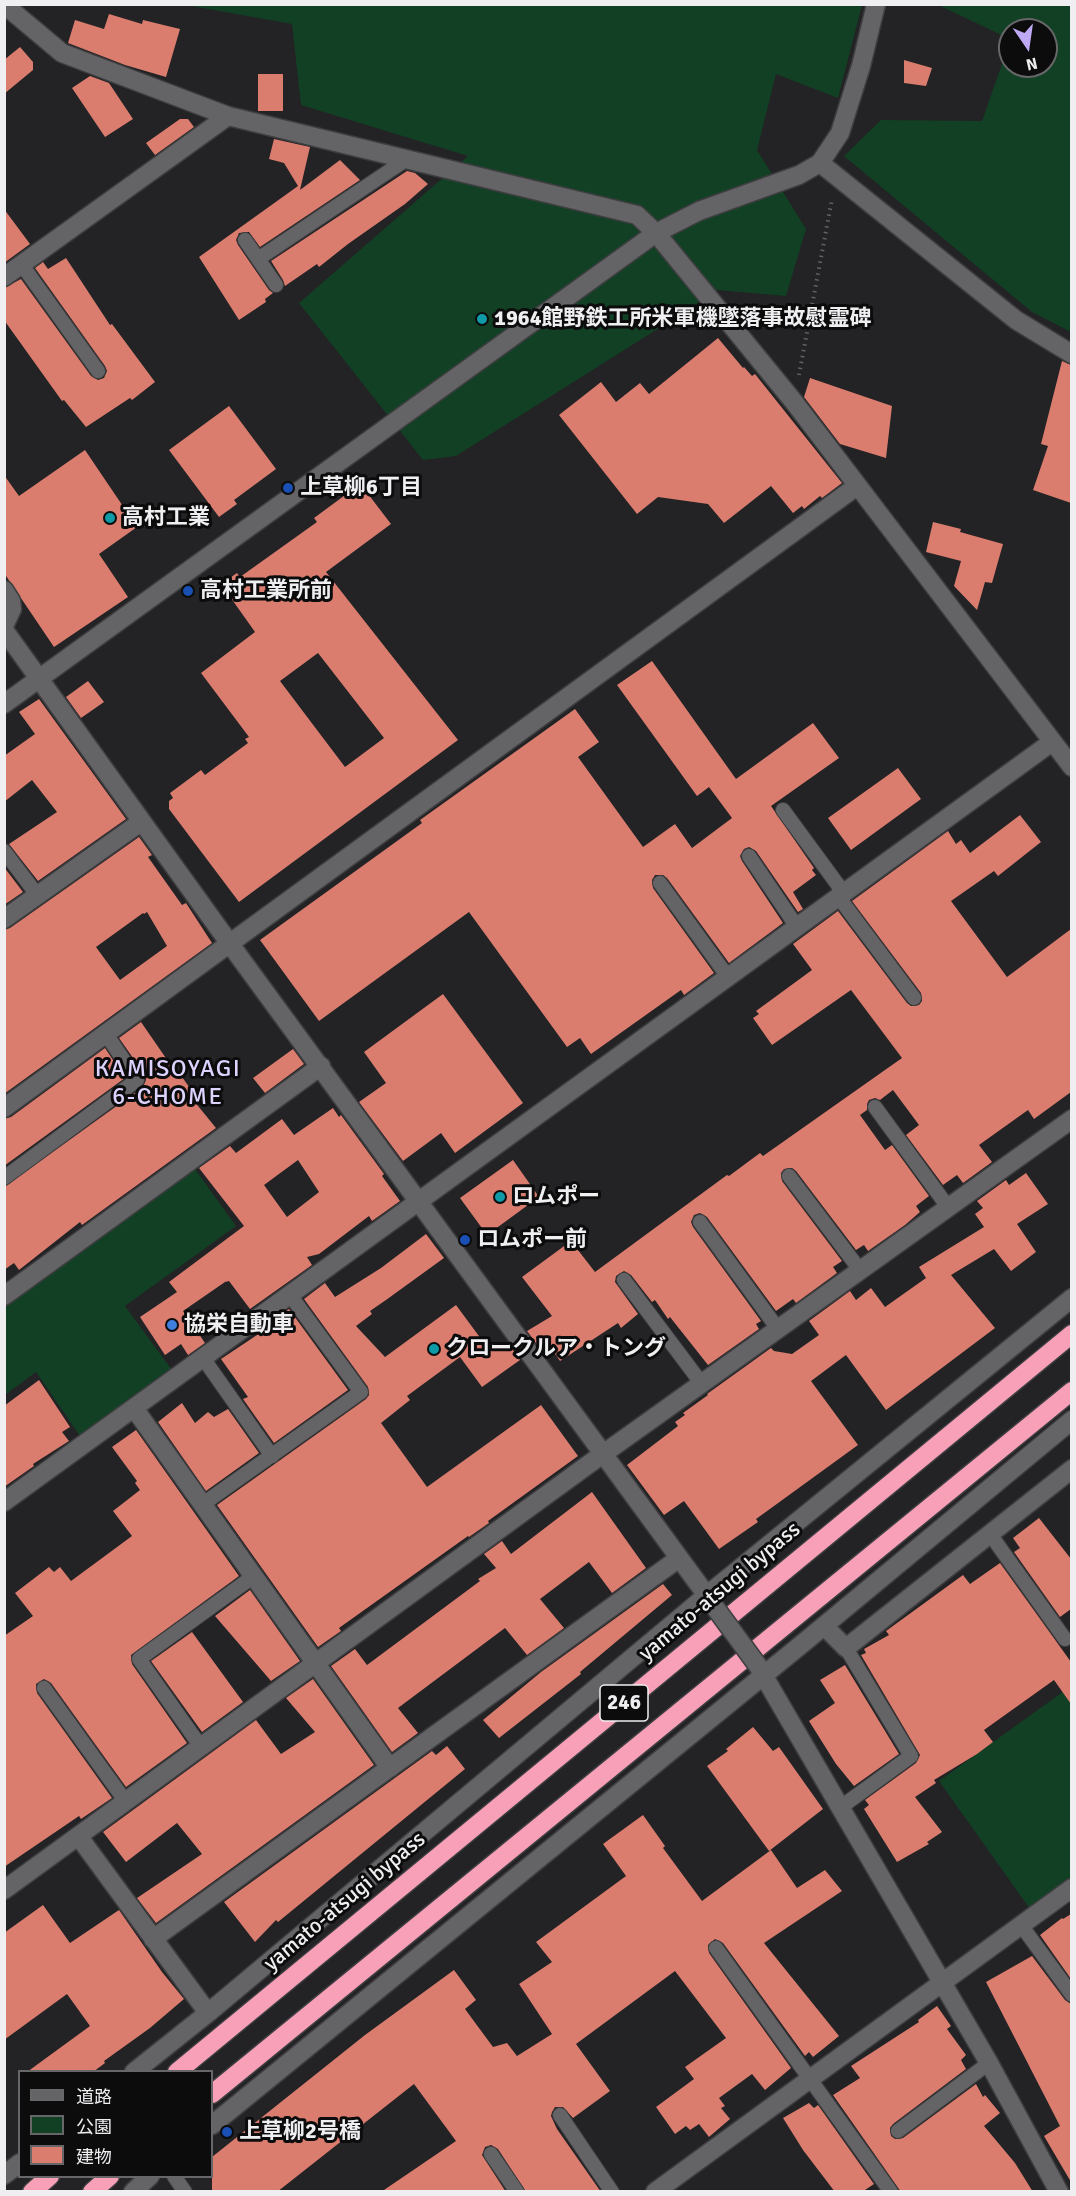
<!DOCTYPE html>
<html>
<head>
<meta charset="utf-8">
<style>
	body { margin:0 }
	#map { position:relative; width:1076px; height:2196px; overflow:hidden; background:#232224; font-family:Signika,"Noto Sans JP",sans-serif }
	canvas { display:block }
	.frame { position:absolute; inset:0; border:6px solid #efeef0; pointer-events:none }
	.legend { position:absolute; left:18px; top:2070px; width:195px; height:108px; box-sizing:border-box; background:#0c0c0d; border:2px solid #676668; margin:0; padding:8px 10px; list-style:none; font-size:18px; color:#efeef0 }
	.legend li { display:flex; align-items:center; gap:12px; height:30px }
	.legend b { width:30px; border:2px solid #676668 }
	.north { position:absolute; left:998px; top:18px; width:60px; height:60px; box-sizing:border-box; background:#0c0c0d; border:2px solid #676668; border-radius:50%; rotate:167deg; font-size:16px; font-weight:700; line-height:24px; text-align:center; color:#efeef0 }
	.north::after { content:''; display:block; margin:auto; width:21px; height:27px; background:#bea9f5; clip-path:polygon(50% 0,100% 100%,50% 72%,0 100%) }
</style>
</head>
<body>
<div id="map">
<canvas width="1076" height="2196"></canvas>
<div class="frame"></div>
<ul class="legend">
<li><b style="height:8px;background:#646366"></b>道路</li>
<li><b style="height:16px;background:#124025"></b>公園</li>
<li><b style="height:16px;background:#da7d6f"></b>建物</li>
</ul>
<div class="north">N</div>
</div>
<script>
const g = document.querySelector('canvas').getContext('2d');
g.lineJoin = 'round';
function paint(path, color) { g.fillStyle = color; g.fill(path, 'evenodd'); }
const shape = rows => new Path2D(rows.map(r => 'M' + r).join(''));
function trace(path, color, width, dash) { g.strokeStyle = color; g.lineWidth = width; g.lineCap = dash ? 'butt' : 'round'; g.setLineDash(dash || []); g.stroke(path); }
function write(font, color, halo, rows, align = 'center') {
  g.font = font + ' Signika,"Noto Sans JP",sans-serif'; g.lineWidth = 6; g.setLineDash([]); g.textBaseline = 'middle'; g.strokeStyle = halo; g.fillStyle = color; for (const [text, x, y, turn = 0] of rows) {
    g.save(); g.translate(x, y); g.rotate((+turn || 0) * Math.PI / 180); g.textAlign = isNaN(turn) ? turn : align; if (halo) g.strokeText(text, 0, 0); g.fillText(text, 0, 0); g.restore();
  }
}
const green = shape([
	[186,5,862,5,838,98,776,74,757,150,806,229,786,296,717,290,664,325,456,456,423,460,299,303,468,156,301,105,292,24],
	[938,5,1071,5,1071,332,1032,312,844,156,881,120,982,121,1010,41,1010,66,1046,66,1046,30,1010,30,1010,39],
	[195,1169,236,1226,125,1306,172,1370,80,1436,36,1372,5,1395,4,1308],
	[1071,1686,1071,1878,1030,1909,939,1781]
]);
const building = shape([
	[109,14,142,24,143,20,180,29,166,77,125,65,68,43,75,20,104,29],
	[20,47,33,62,33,70,4,94,4,60],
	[904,60,932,68,926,86,904,83],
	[258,74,283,74,283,111,258,111],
	[90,76,109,83,133,119,105,137,72,88],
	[180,119,188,119,194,127,155,155,146,143],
	[274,139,310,147,300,190,340,160,360,180,260,247,249,232,239,233,236,240,238,245,269,290,273,293,265,299,266,302,239,320,199,257,298,186,284,163,269,159],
	[407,171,415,173,428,184,405,204,348,244,319,267,317,264,285,286,283,280,271,261],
	[4,209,30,244,4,263],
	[66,258,110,325,112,324,155,382,132,400,130,398,86,427,64,400,62,401,4,320,4,288,21,279,91,376,98,380,104,378,107,371,105,366,35,268,43,262,48,269],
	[718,338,743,368,744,367,752,376,755,374,842,483,822,498,820,496,804,509,802,506,793,513,771,486,724,523,708,504,658,497,637,514,559,415,601,382,616,402,640,383,649,394],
	[1062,361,1071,365,1071,503,1033,490,1048,446,1041,444],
	[810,378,892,406,886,458,840,444,804,397],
	[229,406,276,469,234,500,237,504,219,517,169,450],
	[85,450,137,527,99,554,128,597,54,647,4,573,4,475,19,496],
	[352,490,356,497,365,490,391,524,326,572,458,740,239,902,169,809,169,801,173,798,170,793,201,770,205,775,248,743,245,739,249,737,201,673,255,632,221,584,237,573,240,577,317,522,314,518],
	[318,653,384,738,345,767,280,681],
	[933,522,961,529,960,532,1003,544,992,583,985,582,977,610,954,586,961,561,926,552],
	[652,661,736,779,813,723,839,758,771,806,814,868,812,870,816,875,793,892,803,909,798,912,756,851,749,847,744,849,740,856,742,861,783,923,729,963,667,878,663,875,655,875,652,880,653,888,714,973,684,995,681,990,591,1054,580,1038,567,1047,469,912,319,1021,260,940,422,823,420,820,575,709,599,742,578,757,643,847,675,824,692,848,732,818,709,787,697,796,617,685],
	[88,681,104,702,81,718,66,697],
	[39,699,126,819,38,881,9,844,57,812,32,780,4,802,4,756,35,734,19,712],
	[898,768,921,799,851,850,828,818],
	[1020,815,1041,842,998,876,994,871,951,901,1007,977,1071,929,1071,1092,1034,1119,1028,1110,979,1145,992,1162,963,1183,957,1175,943,1185,906,1135,919,1125,893,1090,880,1100,875,1098,869,1100,867,1104,867,1110,860,1115,885,1150,892,1145,929,1196,916,1206,920,1212,905,1225,868,1251,864,1245,856,1250,796,1171,792,1168,784,1169,781,1173,782,1181,842,1261,833,1267,837,1273,796,1303,793,1299,776,1311,707,1217,700,1213,694,1215,691,1222,693,1227,761,1321,756,1324,759,1329,708,1365,670,1317,668,1319,655,1300,652,1302,631,1275,624,1271,616,1276,615,1282,638,1314,621,1328,618,1323,560,1361,546,1341,539,1347,527,1331,552,1316,522,1277,571,1241,595,1272,727,1175,729,1176,760,1153,763,1156,902,1058,851,990,772,1045,753,1018,759,1014,756,1011,812,970,793,944,838,911,907,1003,911,1006,919,1005,922,1001,921,993,852,901,948,831,956,844,961,840,970,853],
	[139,837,152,855,148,857,182,905,186,903,212,943,4,1094,4,930,10,928],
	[147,912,167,946,120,980,96,947,143,913,144,914],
	[4,867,23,892,4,905],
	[443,994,523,1103,455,1153,441,1133,403,1161,359,1102,386,1083,364,1052],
	[141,1022,170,1064,172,1063,197,1098,194,1101,216,1128,82,1225,80,1222,19,1270,14,1263,4,1270,4,1187,143,1087,146,1080,145,1075,119,1038],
	[105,1048,125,1078,4,1166,4,1119,11,1117],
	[293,1049,304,1064,265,1093,253,1078],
	[333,1108,339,1117,341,1115,384,1174,382,1176,400,1201,372,1221,369,1216,319,1254,307,1257,312,1265,250,1309,229,1281,225,1282,183,1311,205,1343,188,1355,181,1344,165,1355,140,1317,177,1292,169,1282,244,1226,199,1168,230,1146,236,1153,282,1119,294,1135],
	[298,1160,319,1192,287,1217,264,1185],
	[513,1160,539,1197,487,1235,460,1198],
	[1026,1173,1048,1204,1017,1224,1036,1252,1011,1271,994,1249,951,1275,995,1328,886,1410,846,1355,811,1381,858,1445,774,1506,756,1519,758,1522,719,1549,684,1501,664,1515,627,1465,678,1426,675,1422,685,1415,683,1413,708,1395,707,1394,771,1348,774,1351,792,1354,819,1335,809,1321,850,1291,856,1300,871,1288,885,1307,926,1278,919,1267,984,1227,975,1214,983,1208,977,1201,1006,1180,1009,1185],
	[426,1234,444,1258,386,1300,370,1311,372,1314,356,1326,385,1357,456,1305,490,1351,502,1343,503,1345,508,1343,520,1360,482,1387,460,1357,407,1396,410,1400,381,1423,427,1487,541,1405,578,1456,488,1521,489,1523,469,1537,468,1536,339,1628,341,1631,318,1647,217,1505,366,1399,369,1395,368,1387,304,1299,325,1283,335,1297,381,1268],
	[289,1309,348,1390,274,1443,243,1399,248,1397,221,1359,266,1329,264,1327],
	[39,1380,70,1427,62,1432,69,1441,33,1464,34,1466,4,1487,4,1406],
	[182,1403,195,1423,208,1412,214,1417,228,1409,259,1453,206,1491,158,1422],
	[136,1430,239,1576,131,1655,132,1664,187,1743,126,1787,51,1683,44,1679,36,1684,37,1693,112,1798,81,1819,79,1816,4,1867,4,1636,33,1616,15,1593,49,1567,54,1572,60,1567,71,1581,132,1536,113,1511,140,1490,135,1483,137,1481,112,1447],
	[592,1492,646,1568,612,1593,589,1562,540,1599,564,1628,527,1655,505,1628,398,1708,418,1733,392,1752,331,1666,355,1649,367,1665,480,1581,478,1579,496,1568,484,1554,502,1541,511,1554],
	[1039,1518,1071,1559,1071,1609,1060,1617,1014,1552,1020,1548,1013,1538],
	[1000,1563,1071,1662,1071,1704,1054,1680,984,1730,993,1742,977,1754,934,1780,936,1783,915,1797,942,1832,927,1842,929,1844,897,1862,864,1809,869,1805,865,1800,916,1763,920,1755,861,1655,866,1653,864,1649,889,1635,886,1631,963,1575,970,1584],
	[663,1584,672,1595,580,1672,581,1674,499,1738,483,1720,541,1672],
	[250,1590,300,1661,271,1681,215,1616],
	[192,1632,243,1702,202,1732,151,1661],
	[845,1665,899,1754,854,1786,836,1764,809,1721,835,1703,820,1680],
	[313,1679,374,1765,156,1923,137,1898,202,1854,177,1823,126,1862,103,1832,256,1720,281,1754,315,1732,286,1698],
	[753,1727,773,1751,779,1747,823,1809,769,1851,707,1766,728,1751,726,1749],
	[447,1746,465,1769,278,1922,276,1920,255,1942,224,1902,432,1751,436,1755],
	[643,1815,665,1846,663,1848,702,1901,771,1850,797,1888,825,1870,842,1891,764,1943,839,2036,813,2057,809,2052,805,2056,723,1943,715,1939,708,1945,709,1953,791,2068,765,2090,752,2074,719,2098,725,2106,721,2108,730,2119,709,2137,699,2124,690,2130,686,2126,675,2134,656,2107,694,2079,685,2067,726,2038,675,1971,576,2044,610,2091,573,2118,563,2107,555,2107,552,2112,551,2116,557,2129,601,2192,526,2192,498,2149,491,2145,485,2147,482,2155,506,2192,381,2192,456,2141,414,2084,277,2192,212,2192,212,2157,365,2035,454,1970,476,2000,465,2009,493,2047,507,2043,517,2056,552,2034,519,1984,552,1962,536,1942,626,1876,603,1844],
	[43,1905,70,1943,119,1910,162,1972,184,1999,150,2028,104,2061,105,2063,93,2072,27,2072,90,2026,67,1994,4,2040,4,1933],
	[1071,1914,1071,1979,1040,1935,1062,1918,1063,1919],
	[1032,1956,1065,2000,1071,2004,1071,2182,1044,2136,1060,2126,986,1982],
	[937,2006,951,2026,947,2029,966,2055,961,2060,966,2069,893,2124,890,2128,891,2136,895,2139,903,2138,976,2084,983,2097,985,2095,1000,2113,984,2126,1015,2163,1033,2192,901,2192,833,2095,860,2078,851,2066,919,2022,918,2020],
	[809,2103,814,2108,818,2105,874,2184,862,2192,835,2192,803,2150,783,2118]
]);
const path = shape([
	[799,375,832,199]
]);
const lane = shape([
	[245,240,276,285],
	[258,259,407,159],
	[22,265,98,371],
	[783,810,838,885,843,903,914,998],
	[4,851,38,896],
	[749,856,797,927],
	[660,883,728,977],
	[875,1107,948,1207],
	[789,1176,860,1270],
	[4,1178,137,1080,106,1034],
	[700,1222,778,1329],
	[624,1280,702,1384],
	[203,1358,272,1456],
	[203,1504,361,1392,290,1295],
	[990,1534,1065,1639],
	[44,1688,126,1802],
	[201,1747,139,1659,254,1576],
	[841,1807,911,1756,846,1648],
	[1021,1925,1072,1995],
	[716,1948,891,2192],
	[560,2115,612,2192],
	[898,2131,989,2063],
	[491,2154,517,2192],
	[174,2176,185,2192]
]);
const street = shape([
	[6,6,62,53,228,116,637,215,656,233,794,402,1072,767],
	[820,163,1016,320,1072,354],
	[4,277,228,116],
	[4,590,11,601,12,609,4,626],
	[4,630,230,944,713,1604],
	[4,919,141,822],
	[4,1108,857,486],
	[4,1296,321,1066],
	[134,1408,390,1768],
	[4,1502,1052,742],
	[824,1626,846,1648,1072,1469],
	[758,1666,989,2063,1059,2192],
	[79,1837,208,2013],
	[4,1890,589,1464,1072,1119],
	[153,1939,678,1559],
	[134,2072,208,2013,706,1596,1072,1298],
	[212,2125,802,1644,1072,1420],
	[4,2175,20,2163],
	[133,2192,150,2176],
	[655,2192,1072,1888]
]);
const secondary = shape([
	[4,704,656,233,699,211,799,175,820,163,840,133,861,66,876,4]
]);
const highway = shape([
	[177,2072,1072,1334],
	[212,2094,1072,1391],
	[32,2192,50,2176],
	[92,2192,110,2176]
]);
const streetBridge = shape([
	[714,1606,758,1666]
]);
const markers = [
	[482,319,6,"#0f9aa8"],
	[288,488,6,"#1a4fb4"],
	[110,518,6,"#0f9aa8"],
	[188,591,6,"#1a4fb4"],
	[500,1197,6,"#0f9aa8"],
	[465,1240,6,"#1a4fb4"],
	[172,1325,6,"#3f7fe0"],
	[434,1349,6,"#0f9aa8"],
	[227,2132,6,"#1a4fb4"]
];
const shields = [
	[624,1703,48]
];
const shieldNames = [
	["246",624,1703]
];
const poiNames = [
	["1964館野鉄工所米軍機墜落事故慰霊碑",494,319],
	["上草柳6丁目",300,488],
	["高村工業",122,518],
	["高村工業所前",200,591],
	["ロムポー",512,1197],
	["ロムポー前",477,1240],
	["協栄自動車",184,1325],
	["クロークルア・トング",446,1349],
	["上草柳2号橋",239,2132]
];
const streetNames = [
	["yamato-atsugi bypass",720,1592,-40],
	["yamato-atsugi bypass",345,1902,-40]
];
const neighbourhoodNames = [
	["KAMISOYAGI",168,1070],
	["6-CHOME",168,1098]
];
paint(green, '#124025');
paint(building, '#da7d6f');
trace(lane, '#3e3e40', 16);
trace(street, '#3e3e40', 21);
trace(secondary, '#3e3e40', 21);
trace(highway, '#3e3e40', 21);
trace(path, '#616062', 4, [1.5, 4.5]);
trace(lane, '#646366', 14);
trace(street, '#646366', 18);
trace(secondary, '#646366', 18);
trace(highway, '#f8a0b8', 18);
trace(streetBridge, '#3e3e40', 21, []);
trace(streetBridge, '#646366', 18);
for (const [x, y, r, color] of markers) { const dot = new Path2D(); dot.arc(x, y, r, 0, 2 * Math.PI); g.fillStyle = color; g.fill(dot); trace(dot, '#0c0c0d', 2); }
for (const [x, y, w] of shields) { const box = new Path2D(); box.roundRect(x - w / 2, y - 18, w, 36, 4.5); g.fillStyle = '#0c0c0d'; g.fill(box); trace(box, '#efeef0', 1.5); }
write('bold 21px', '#efeef0', null, shieldNames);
write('bold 22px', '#efeef0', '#0c0c0d', poiNames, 'left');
write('22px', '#efeef0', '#0c0c0d', streetNames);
g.letterSpacing = '1.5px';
write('24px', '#ddd3fe', '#0c0c0d', neighbourhoodNames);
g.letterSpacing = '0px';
</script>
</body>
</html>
